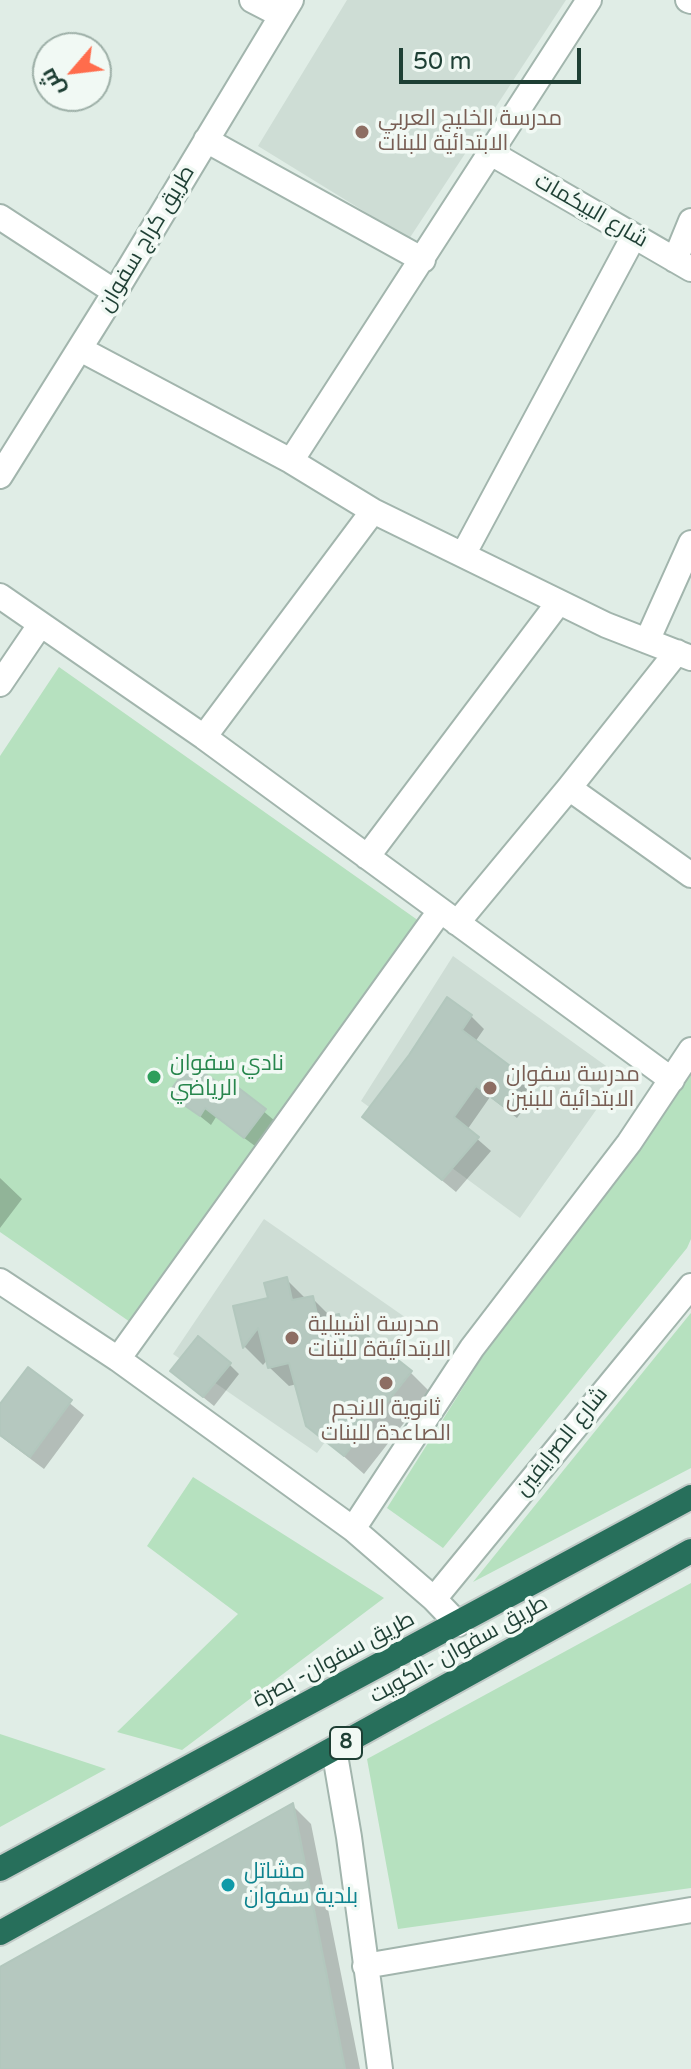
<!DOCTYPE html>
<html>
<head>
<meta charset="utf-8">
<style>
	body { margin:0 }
	#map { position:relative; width:691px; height:2069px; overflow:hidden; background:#e0ede6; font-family:"Varela Round",Cairo,sans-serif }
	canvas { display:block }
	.north { position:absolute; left:32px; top:32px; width:80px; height:80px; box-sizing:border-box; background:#f1f9f4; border:2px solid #9dafa7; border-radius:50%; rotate:242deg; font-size:22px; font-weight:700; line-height:32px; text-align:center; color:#1e3f34 }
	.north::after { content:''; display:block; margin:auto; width:28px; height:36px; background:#ff6c4c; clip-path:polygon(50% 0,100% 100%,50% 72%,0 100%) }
	.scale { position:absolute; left:399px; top:48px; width:182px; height:36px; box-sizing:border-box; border:4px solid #1e3f34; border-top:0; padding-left:10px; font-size:24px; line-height:28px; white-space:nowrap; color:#1e3f34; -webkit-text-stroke:6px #f1f9f4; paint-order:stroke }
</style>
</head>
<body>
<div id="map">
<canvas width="691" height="2069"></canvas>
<div class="north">ش</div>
<div class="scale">50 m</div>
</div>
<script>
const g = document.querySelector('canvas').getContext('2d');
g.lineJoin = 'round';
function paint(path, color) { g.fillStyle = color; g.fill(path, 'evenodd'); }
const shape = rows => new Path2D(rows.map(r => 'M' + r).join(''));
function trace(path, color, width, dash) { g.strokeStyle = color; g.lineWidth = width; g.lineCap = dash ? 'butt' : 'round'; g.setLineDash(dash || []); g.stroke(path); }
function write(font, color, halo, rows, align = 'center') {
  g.font = font + ' "Varela Round",Cairo,sans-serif'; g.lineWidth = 7; g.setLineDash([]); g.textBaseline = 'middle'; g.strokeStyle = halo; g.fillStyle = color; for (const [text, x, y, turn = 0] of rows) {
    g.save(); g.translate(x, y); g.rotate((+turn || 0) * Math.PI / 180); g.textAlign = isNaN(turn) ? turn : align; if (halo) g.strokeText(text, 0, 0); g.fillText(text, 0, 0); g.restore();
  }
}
const built = shape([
	[347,0,566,0,409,239,258,146],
	[453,956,620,1076,520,1218,361,1101],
	[264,1219,412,1322,317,1453,173,1354]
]);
const green = shape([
	[59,667,419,921,133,1324,0,1232,0,756],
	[691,1067,691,1239,687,1248,443,1548,387,1508,481,1359],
	[691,1313,691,1468,473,1582,690,1314],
	[193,1477,384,1598,182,1750,117,1732,238,1614,147,1546],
	[691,1583,691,1888,398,1929,367,1759],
	[0,1734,106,1769,0,1827]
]);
const shadow = shape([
	[471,1016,484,1029,475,1042,536,1092,517,1118,490,1097,467,1130,491,1151,456,1192,365,1117],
	[237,1089,275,1121,255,1146,216,1117,211,1125,171,1093,232,1095],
	[0,1178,22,1199,0,1228],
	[286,1279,306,1299,312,1298,332,1318,339,1317,357,1336,410,1372,429,1391,364,1474,308,1425,297,1384,289,1386,269,1367,268,1359,263,1365,245,1347,236,1308,270,1300],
	[229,1364,239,1374,214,1406,183,1381],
	[28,1369,84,1415,44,1469,0,1436,0,1402,2,1404],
	[292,1805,311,1824,360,2069,0,2069,0,1970]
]);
const building = shape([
	[447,997,472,1015,462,1030,525,1077,503,1106,476,1086,454,1117,479,1137,442,1180,362,1117,409,1055,447,997],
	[190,1063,232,1093,236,1086,266,1109,244,1138,205,1108,200,1116,168,1094,190,1063],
	[287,1277,292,1300,313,1296,318,1319,339,1314,344,1337,363,1332,412,1371,344,1456,306,1426,289,1363,268,1368,258,1328,243,1348,233,1306,268,1298,264,1283,287,1277],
	[198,1336,231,1363,203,1397,170,1371,198,1336],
	[28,1367,72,1400,30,1457,0,1435,0,1404,28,1367],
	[293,1803,345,2069,0,2069,0,1967,293,1803]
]);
const minor = shape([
	[252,0,281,15],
	[688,0,691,1],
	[206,140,423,260],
	[491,153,691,269],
	[0,217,115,292],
	[675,260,691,221],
	[80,349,291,461,373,511,606,625,691,658],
	[291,461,589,0],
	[0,476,115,292,291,0],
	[463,555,634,236],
	[0,596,204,737,672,1080],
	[647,641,691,543],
	[0,684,40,625],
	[204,737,373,511],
	[569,788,691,875],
	[367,857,559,602],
	[457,923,569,788,677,652],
	[0,1281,118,1359,353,1529,434,1599,458,1624],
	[118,1359,440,911],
	[353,1529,472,1348,629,1143,691,1050],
	[434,1599,691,1286],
	[334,1749,349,1837,380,2069],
	[365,1966,691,1910]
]);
const highway = shape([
	[0,1869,691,1497],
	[0,1933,691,1551]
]);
const markers = [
	[362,132,8,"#8d6e63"],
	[154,1077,8,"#2e9e5b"],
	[490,1088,8,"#8d6e63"],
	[292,1338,8,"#8d6e63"],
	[386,1383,8,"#8d6e63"],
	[228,1885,8,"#0f9aa8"]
];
const shields = [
	[346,1743,32]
];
const shieldNames = [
	["8",346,1743]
];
const educationNames = [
	["مدرسة الخليج العربي",378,119],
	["الابتدائية للبنات",378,144],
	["مدرسة سفوان",506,1075],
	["الابتدائية للبنين",506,1100],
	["مدرسة اشبيلية",308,1325],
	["الابتدائيةة للبنات",308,1350],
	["ثانوية الانجم",386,1409,"center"],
	["الصاعدة للبنات",386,1434,"center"]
];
const streetNames = [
	["شارع البيكمات",591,211,30],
	["طريق كراج سفوان",147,239,-59],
	["شارع الصرايفين",562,1442,-51],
	["طريق سفوان -الكويت",459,1650,-29],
	["طريق سفوان- بصرة",334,1660,-28]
];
const leisureNames = [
	["نادي سفوان",170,1064],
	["الرياضي",170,1089]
];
const cultureNames = [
	["مشاتل",244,1872],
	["بلدية سفوان",244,1897]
];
paint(built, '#ceddd5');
paint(green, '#b6e1bf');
paint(shadow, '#0003');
paint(building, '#b5c8bf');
trace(building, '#b2c7bd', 2);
trace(minor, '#a2b5ad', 28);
trace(highway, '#c0c9c6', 28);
trace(minor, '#fff', 24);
trace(highway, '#276f5b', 24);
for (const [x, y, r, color] of markers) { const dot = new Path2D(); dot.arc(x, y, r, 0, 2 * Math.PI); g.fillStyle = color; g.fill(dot); trace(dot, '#f1f9f4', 3); }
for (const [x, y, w] of shields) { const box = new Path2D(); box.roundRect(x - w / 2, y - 16, w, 32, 6); g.fillStyle = '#f1f9f4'; g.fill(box); trace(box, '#1e3f34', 2); }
write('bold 20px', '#1e3f34', null, shieldNames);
write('22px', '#785e54', '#f1f9f4', educationNames, 'left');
write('22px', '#1e3f34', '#f1f9f4', streetNames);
write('22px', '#27864d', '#f1f9f4', leisureNames, 'left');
write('22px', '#0d838f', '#f1f9f4', cultureNames, 'left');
</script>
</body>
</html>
